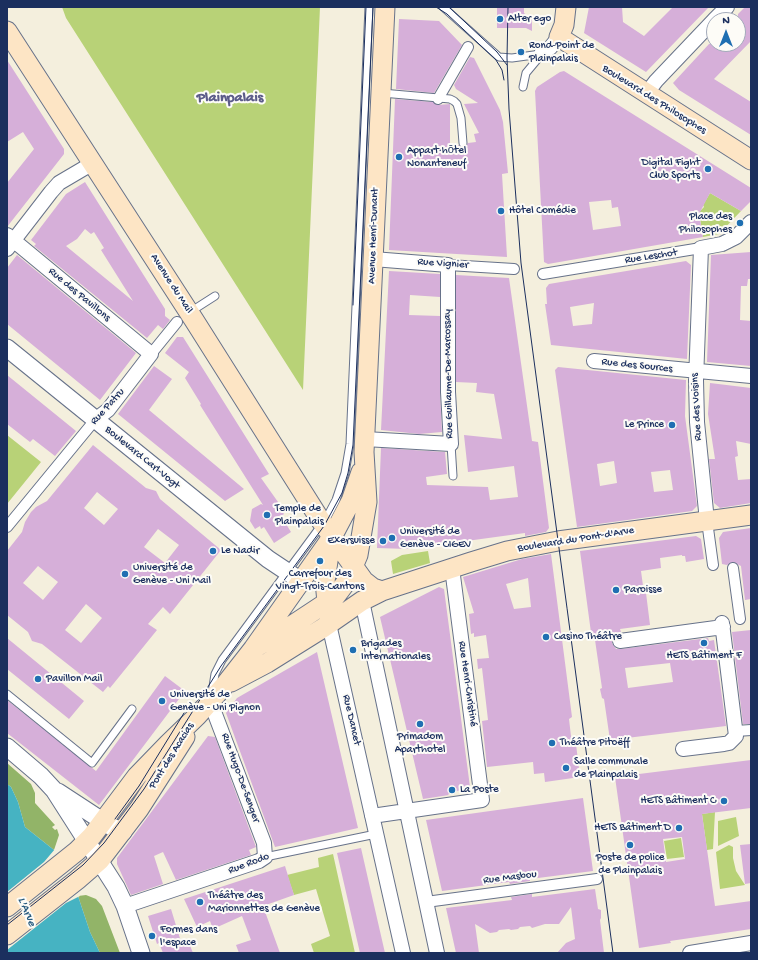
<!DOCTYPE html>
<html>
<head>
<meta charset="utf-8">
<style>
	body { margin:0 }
	#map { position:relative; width:758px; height:960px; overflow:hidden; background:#f4efdd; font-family:"Gochi Hand",sans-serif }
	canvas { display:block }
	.frame { position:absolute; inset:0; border:8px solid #1b2f5e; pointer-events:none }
	.north { position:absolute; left:706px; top:12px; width:40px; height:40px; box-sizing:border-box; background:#fdfcf7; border:1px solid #a3aaba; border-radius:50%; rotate:0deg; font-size:11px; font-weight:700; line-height:16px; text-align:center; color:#1b2f5e }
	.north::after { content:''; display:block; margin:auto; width:14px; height:18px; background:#1f6fb2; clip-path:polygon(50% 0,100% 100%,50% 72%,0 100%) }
</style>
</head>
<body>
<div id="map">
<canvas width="758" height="960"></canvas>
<div class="frame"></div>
<div class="north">N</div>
</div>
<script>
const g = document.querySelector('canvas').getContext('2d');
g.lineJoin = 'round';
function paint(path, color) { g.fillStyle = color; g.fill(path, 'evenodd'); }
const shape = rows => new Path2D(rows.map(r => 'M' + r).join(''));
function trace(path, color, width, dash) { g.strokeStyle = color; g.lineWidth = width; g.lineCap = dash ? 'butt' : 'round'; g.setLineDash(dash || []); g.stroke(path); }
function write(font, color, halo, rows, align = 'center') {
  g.font = font + ' "Gochi Hand",sans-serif'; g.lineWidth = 4; g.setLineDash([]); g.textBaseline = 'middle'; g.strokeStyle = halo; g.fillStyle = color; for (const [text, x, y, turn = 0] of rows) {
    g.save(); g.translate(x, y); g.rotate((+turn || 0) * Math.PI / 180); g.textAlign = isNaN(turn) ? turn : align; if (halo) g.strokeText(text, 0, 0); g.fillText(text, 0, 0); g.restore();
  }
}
const green = shape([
	[62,7,320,7,303,390,66,18],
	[710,193,741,211,719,234,703,237,699,212,704,207,703,205],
	[7,435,41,462,7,504],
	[428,551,430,563,393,574,391,561,402,555],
	[715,812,713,849,707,850,702,814],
	[736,817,739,836,718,846,718,821],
	[681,838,684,857,667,859,664,841],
	[729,845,733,847,733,858,736,871,745,885,720,889,716,852],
	[333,854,355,953,314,953,311,944,330,936,316,889,294,895,287,875,319,867,318,858]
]);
const forest = shape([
	[7,763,31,784,35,793,35,803,55,825,52,827,55,830,57,829,59,835,54,850,25,827,18,802,11,787,7,784],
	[86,895,96,899,102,906,120,953,100,953,90,932,78,896]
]);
const water = shape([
	[7,784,11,787,18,802,25,827,54,850,78,896,90,932,100,953,7,953]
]);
const pier = shape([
	[55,849,80,896,66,903,7,950,7,892,44,862]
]);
const building = shape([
	[497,7,524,7,524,13,532,19,532,31,526,28,497,28],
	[589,7,622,7,623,22,644,36,673,7,709,7,646,72,584,33],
	[745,7,751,7,751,41,714,79,751,102,751,135,679,90,673,83,709,44,738,44,738,14],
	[399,19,439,21,462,45,434,93,396,89],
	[470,57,474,58,500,110,503,122,508,173,502,174,507,257,389,250,395,99,433,102,438,105,450,104,450,146,458,145,464,148,468,143,476,142,474,134,479,133,464,104,478,103,456,89,454,85],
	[7,60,64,149,64,154,7,227,7,183,34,149,23,132,7,142],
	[564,71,751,188,751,201,741,211,710,193,699,214,703,237,548,264,544,262,535,91,537,87,560,72],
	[611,200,612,208,618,207,621,226,593,230,589,202],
	[85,182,165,309,165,316,170,320,163,329,158,325,147,338,34,246,36,244,31,240,66,194],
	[85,229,91,234,94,232,104,248,101,250,133,301,66,246,77,239],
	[751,252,751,279,748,279,747,286,741,286,740,320,751,321,751,366,707,362,711,255],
	[17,255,136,353,100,400,7,324,7,268],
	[686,261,691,265,687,359,551,345,545,304,547,304,546,288,549,284],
	[594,303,592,324,573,326,570,307],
	[389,271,440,274,440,297,410,295,409,315,440,316,440,392,442,432,419,434,381,430],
	[456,275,509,278,532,441,538,442,549,528,546,532,525,536,525,533,408,549,377,548,381,448,445,452,447,474,426,477,427,485,488,487,490,500,518,497,514,466,468,472,464,435,502,439,494,394,476,392,477,383,456,382],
	[177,337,183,337,269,474,261,478,283,509,281,510,284,514,281,516,291,532,274,543,264,527,261,529,260,526,255,529,250,521,252,509,261,504,263,505,200,405,201,404,185,378,189,372,165,353],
	[154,366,172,379,149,410,244,489,225,501,118,414],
	[558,367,686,380,685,416,697,506,692,511,577,527,555,370],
	[614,461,617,483,600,486,597,464],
	[670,470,673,490,654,492,651,472],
	[7,375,76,431,55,456,33,439,30,442,7,424],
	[710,383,751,388,751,444,736,441,738,456,735,457,738,480,751,479,751,503,720,508,714,503,709,459,715,459,708,414],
	[93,445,146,488,156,491,160,499,221,550,170,614,163,607,148,624,157,630,110,688,108,686,103,692,42,644,32,641,28,632,7,615,7,551,22,532,25,522,31,512,36,507,47,501],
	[97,492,118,509,104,525,84,508],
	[158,529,179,545,165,563,144,547],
	[38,566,58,582,43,600,23,583],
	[86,604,102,618,81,643,65,630],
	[751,528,751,599,745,600,741,566,733,562,727,565,722,564,719,538,723,532],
	[696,536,701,539,704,559,686,562,685,556,682,556,682,555,660,558,661,568,641,571,644,593,646,593,650,625,620,629,621,632,615,635,612,643,616,649,621,649,708,638,709,641,714,640,726,726,610,740,604,699,602,698,600,689,602,688,595,640,592,640,580,551],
	[670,663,673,682,628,688,625,668],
	[551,554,572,717,569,719,572,745,576,744,580,777,545,782,544,773,534,774,533,762,487,767,482,721,488,720,482,668,478,669,477,659,489,658,486,635,474,637,474,633,471,634,469,614,474,613,463,577,522,559],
	[528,578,531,607,514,609,506,584],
	[439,587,444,589,470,787,448,794,449,795,423,799,380,617],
	[751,630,751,724,743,724,732,632],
	[7,638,84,701,69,719,7,669],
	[317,652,358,828,275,847,226,713,237,698],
	[165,676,185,691,99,805,7,733,7,700,96,771],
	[208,736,215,737,256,847,249,850,251,855,176,880,163,852,154,856,163,884,131,895,117,864,117,858],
	[751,760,751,808,702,814,715,906,751,901,751,929,670,941,671,943,639,948,615,777],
	[682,837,685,859,666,862,663,839],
	[583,798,593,871,530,879,530,881,510,884,509,882,442,891,426,820],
	[751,844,751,883,745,884,740,845],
	[361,848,371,892,385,953,360,953,351,914,337,853],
	[285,866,294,895,263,906,280,953,239,953,236,945,251,940,242,916,213,929,210,921,197,927,184,899],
	[595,889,598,909,601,910,601,918,600,920,604,953,557,953,566,943,575,939,571,907,559,924,545,924,532,928,530,926,520,927,518,929,511,930,509,929,499,930,497,932,490,933,475,924,479,953,456,953,446,908,512,900,511,897,532,894,532,897],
	[171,909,182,945,189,943,193,953,163,953,159,943,157,944,148,916]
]);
const service = shape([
	[443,7,499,57,512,58,541,54],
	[523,87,526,73,541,55],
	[382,93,450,99,454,101,457,104,461,118,463,143],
	[190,312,215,296],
	[451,444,453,476],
	[212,693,215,674,222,660,326,519,336,500,345,473,350,444,369,7],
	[7,694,92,763,132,709],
	[265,857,376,834]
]);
const pedestrian = shape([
	[438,99,468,47],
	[448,265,514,269],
	[543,274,701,248],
	[151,354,177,322],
	[707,521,713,565],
	[7,527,95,420],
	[733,568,740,619],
	[736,731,751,730],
	[426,902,597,879]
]);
const minor = shape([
	[714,20,727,7],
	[541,54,550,48,559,37],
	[646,94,656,81,714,20],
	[7,235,151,354,108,410,95,420],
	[7,249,51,192,59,183,93,163],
	[594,361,751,376],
	[365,439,451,444,448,392,448,265,373,259],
	[707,521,697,422,696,380,701,248,722,244,736,237,751,222],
	[362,601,437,953],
	[329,624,403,953],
	[620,641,723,627],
	[683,749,724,744,729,743,736,736,722,623],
	[372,816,482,800,452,568],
	[125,906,259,861,265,857,264,843,210,701],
	[690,953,751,943]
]);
const tertiary = shape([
	[7,348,268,559,301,581],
	[7,747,41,776,54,790,116,887,125,906,141,953],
	[58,792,110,826,123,832]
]);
const secondary = shape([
	[566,7,564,25,559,37,751,160],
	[7,31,194,320,321,521,364,581,373,588,382,591],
	[328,613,325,581,331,541],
	[253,649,285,630,335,597,347,581,358,555,367,502,364,452,385,7],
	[231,682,267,663,323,628,362,601,382,591,471,562,507,551,558,541,751,515],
	[7,907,77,851,92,836,137,776,168,744,197,716,224,686,253,649,332,537,351,501,361,472],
	[7,935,77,880,100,860,139,809,185,737]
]);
const tram = shape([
	[436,7,447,14,496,60,502,70,504,80],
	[449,7,497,52,507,65],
	[508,7,507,58,509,109,521,263,613,953],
	[353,305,366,7],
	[115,819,139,786,184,713],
	[7,925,83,865,104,843,144,789,221,666,324,526,342,493,348,473,353,445,373,7]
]);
const markers = [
	[500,19,4,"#1f6fb2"],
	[521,52,4,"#1f6fb2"],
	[399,157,4,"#1f6fb2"],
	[708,169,4,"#1f6fb2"],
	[501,211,4,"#1f6fb2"],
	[740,223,4,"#1f6fb2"],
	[672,425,4,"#1f6fb2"],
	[267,515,4,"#1f6fb2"],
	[392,538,4,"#1f6fb2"],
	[383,541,4,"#1f6fb2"],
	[213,551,4,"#1f6fb2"],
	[320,561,4,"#1f6fb2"],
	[125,574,4,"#1f6fb2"],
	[616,590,4,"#1f6fb2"],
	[546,637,4,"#1f6fb2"],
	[704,643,4,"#1f6fb2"],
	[353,650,4,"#1f6fb2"],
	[38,679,4,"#1f6fb2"],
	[162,701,4,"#1f6fb2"],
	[420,724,4,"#1f6fb2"],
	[552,743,4,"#1f6fb2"],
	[566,768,4,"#1f6fb2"],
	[452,790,4,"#1f6fb2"],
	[724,801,4,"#1f6fb2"],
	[679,828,4,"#1f6fb2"],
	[630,845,4,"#1f6fb2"],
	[200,902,4,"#1f6fb2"],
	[152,936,4,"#1f6fb2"]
];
const poiNames = [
	["Alter ego",508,19],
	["Rond-Point de",529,46],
	["Plainpalais",529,59],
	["Appart‧hōtel",407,151],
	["Nonanteneuf",407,164],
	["Digital Fight",700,163,"right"],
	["Club Sports",700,176,"right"],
	["Hôtel Comédie",509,211],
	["Place des",732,217,"right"],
	["Philosophes",732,230,"right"],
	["Le Prince",664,425,"right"],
	["Temple de",275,509],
	["Plainpalais",275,522],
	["Université de",400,532],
	["Genève - CIGEV",400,545],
	["Exersuisse",375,541,"right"],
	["Le Nadir",221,551],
	["Université de",133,568],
	["Genève - Uni Mail",133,581],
	["Carrefour des",320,574,"center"],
	["Vingt-Trois-Cantons",320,587,"center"],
	["Paroisse",624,590],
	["Casino Théâtre",554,637],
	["Brigades",361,644],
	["Internationales",361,657],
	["HETS Bâtiment F",704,656,"center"],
	["Pavillon Mail",46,679],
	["Université de",170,695],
	["Genève - Uni Pignon",170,708],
	["Primadom",420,737,"center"],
	["Aparthotel",420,750,"center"],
	["Théâtre Pitoëff",560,743],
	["Salle communale",574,762],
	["de Plainpalais",574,775],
	["La Poste",460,790],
	["HETS Bâtiment C",716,801,"right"],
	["HETS Bâtiment D",671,828,"right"],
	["Poste de police",630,858,"center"],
	["de Plainpalais",630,871,"center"],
	["Théâtre des",208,896],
	["Marionnettes de Genève",208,909],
	["Formes dans",160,930],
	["l'espace",160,943]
];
const streetNames = [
	["Boulevard des Philosophes",654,100,32],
	["Avenue Henri-Dunant",374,236,-88],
	["Rue Leschot",651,257,-9],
	["Rue Vignier",443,264,4],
	["Avenue du Mail",171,284,57],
	["Rue des Pavillons",79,295,40],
	["Rue des Sources",637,366,6],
	["Rue Guillaume-De-Marcossay",449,374,-91],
	["Rue Patru",108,407,-48],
	["Rue des Voisins",697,407,-93],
	["Boulevard Carl-Vogt",142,458,39],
	["Boulevard du Pont-d'Arve",576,540,-9],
	["Rue Henri-Christiné",467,684,82],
	["Rue Dancet",351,720,77],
	["Pont des Acacias",172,756,-58],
	["Rue Hugo-De-Senger",240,778,70],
	["Rue Rodo",249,864,-21],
	["Rue Masbou",510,878,-7]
];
const waterNames = [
	["L'Arve",26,912,68]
];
const districtNames = [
	["Plainpalais",230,99]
];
paint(green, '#b8d277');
paint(forest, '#92b468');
paint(water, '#46b3c2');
paint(pier, '#f4efdd');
paint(building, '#d6afd9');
trace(service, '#67728a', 9);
trace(pedestrian, '#67728a', 12);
trace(minor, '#67728a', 16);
trace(tertiary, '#67728a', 19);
trace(secondary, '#67728a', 21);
trace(service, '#fff', 7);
trace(pedestrian, '#fff', 10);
trace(minor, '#fff', 14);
trace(tertiary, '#fff', 17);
trace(secondary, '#fde5c5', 19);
trace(tram, '#1b2f5e', 1);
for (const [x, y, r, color] of markers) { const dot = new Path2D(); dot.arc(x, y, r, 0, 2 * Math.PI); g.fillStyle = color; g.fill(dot); trace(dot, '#fdfcf7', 1.5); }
write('11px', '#1b2f5e', '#fdfcf7', poiNames, 'left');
write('11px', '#1b2f5e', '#fdfcf7', streetNames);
write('italic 12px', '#2a5d81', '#fdfcf7', waterNames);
write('bold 15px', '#5c5c89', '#fdfcf7', districtNames);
</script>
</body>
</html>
